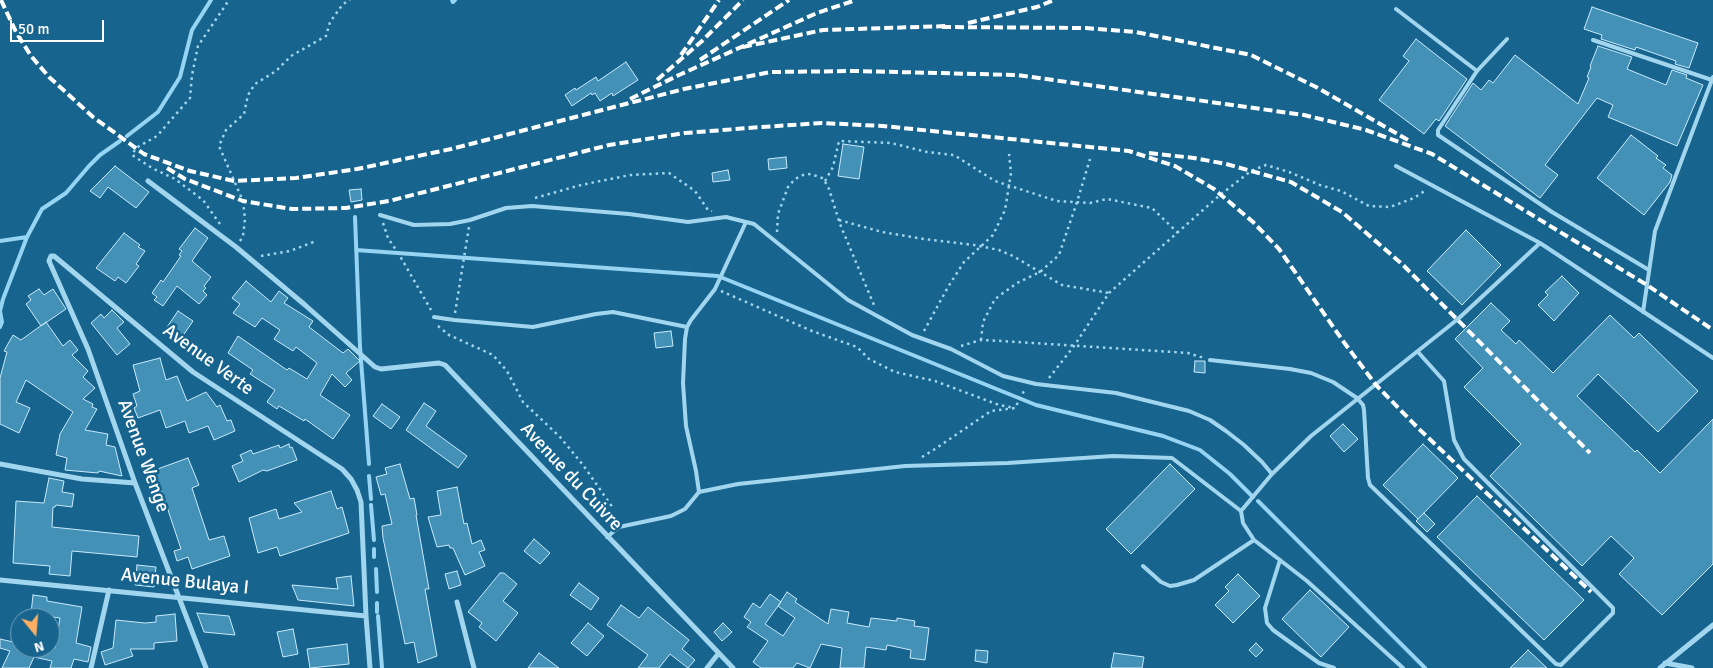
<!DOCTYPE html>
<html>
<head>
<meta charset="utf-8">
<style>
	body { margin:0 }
	#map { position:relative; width:1713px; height:668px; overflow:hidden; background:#17648e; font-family:Signika,sans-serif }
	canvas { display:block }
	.north { position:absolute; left:10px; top:608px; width:50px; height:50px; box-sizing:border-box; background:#17648e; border:1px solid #74a2bb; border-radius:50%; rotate:163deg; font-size:14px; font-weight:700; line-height:20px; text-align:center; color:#fff }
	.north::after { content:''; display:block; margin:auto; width:18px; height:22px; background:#ffaf61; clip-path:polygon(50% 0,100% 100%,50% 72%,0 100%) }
	.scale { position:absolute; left:10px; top:20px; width:94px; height:22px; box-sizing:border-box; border:2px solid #fff; border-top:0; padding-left:6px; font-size:15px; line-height:18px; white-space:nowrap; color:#fff; -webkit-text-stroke:4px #17648e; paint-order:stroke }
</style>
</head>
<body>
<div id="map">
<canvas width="1713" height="668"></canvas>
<div class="north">N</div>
<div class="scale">50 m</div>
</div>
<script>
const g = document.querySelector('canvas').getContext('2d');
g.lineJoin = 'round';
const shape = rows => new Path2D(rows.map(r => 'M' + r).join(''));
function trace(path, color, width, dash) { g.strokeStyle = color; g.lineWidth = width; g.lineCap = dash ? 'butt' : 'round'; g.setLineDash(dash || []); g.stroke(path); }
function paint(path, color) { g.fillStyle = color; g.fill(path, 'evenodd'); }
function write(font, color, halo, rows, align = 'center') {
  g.font = font + ' Signika,sans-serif'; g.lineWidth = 5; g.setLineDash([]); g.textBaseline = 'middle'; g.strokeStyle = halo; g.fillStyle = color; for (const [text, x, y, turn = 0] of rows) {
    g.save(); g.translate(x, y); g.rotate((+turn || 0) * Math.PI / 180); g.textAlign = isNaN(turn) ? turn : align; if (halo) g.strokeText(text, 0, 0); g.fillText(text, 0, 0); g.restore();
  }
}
const stream = shape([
	[452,0,453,2,455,0],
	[127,136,158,112,180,77,192,30,211,0],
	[355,217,360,347,369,464],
	[0,241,27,237,42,209,66,193,89,166,100,155,120,141],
	[356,250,718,276,1036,405,1163,436,1200,450,1230,474,1253,497],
	[0,327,2,322,0,311,3,299,27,237],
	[369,476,371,499],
	[1258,501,1425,668],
	[371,505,374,540],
	[374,557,374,549],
	[376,569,377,592],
	[377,603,377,612],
	[378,616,382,668]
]);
const building = shape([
	[1592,7,1698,43,1689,68,1675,64,1676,61,1636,47,1635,50,1601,39,1602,35,1584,29,1592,7],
	[1416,39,1467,79,1439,121,1436,119,1424,134,1379,100,1409,61,1403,56,1416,39],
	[1598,46,1632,57,1627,69,1666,85,1672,70,1687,75,1686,78,1703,85,1677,146,1608,117,1613,105,1597,98,1545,165,1558,175,1540,198,1445,126,1473,83,1481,90,1489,80,1493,83,1515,55,1578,104,1589,78,1587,77,1591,67,1590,66,1598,46],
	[626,62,638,80,613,96,612,93,600,101,595,93,592,95,591,93,572,106,565,95,575,88,576,90,596,77,598,81,626,62],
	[1631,135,1658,156,1656,158,1666,165,1663,168,1672,175,1670,182,1644,215,1597,178,1631,135],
	[843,144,864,147,859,179,838,176,843,144],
	[786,157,787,168,769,170,768,159,786,157],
	[115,166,149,192,136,208,108,187,100,198,90,191,115,166],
	[728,170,730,180,713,182,712,173,728,170],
	[361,189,362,200,351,202,349,190,361,189],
	[195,228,208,238,192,261,211,277,204,286,206,288,203,291,207,295,199,304,177,286,163,306,154,300,157,297,152,293,161,280,163,282,181,256,179,255,182,251,179,249,195,228],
	[1466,230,1501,265,1462,305,1427,271,1466,230],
	[124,233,140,245,138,247,145,251,136,264,139,266,126,283,118,277,115,281,96,268,124,233],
	[1562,276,1579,293,1554,321,1538,305,1548,295,1545,292,1562,276],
	[246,281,271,302,279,291,288,298,284,303,313,321,309,327,343,353,348,349,360,361,346,373,352,380,345,387,332,374,320,395,350,415,333,439,305,419,304,421,279,406,277,409,267,402,275,390,250,374,253,370,228,353,238,336,287,370,289,368,307,379,317,363,296,347,293,351,274,339,280,330,262,318,255,327,233,313,240,304,232,298,246,281],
	[39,289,44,295,53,289,66,309,41,326,26,304,31,300,28,296,39,289],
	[1491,303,1510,321,1501,330,1516,344,1519,340,1553,373,1610,315,1634,338,1639,333,1698,391,1658,432,1598,374,1577,396,1635,452,1637,450,1660,473,1713,419,1713,564,1662,615,1619,574,1634,558,1611,536,1582,566,1490,476,1521,444,1464,387,1483,368,1455,339,1491,303],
	[112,310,124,322,117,328,130,344,117,355,91,323,101,314,104,318,112,310],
	[178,311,193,321,180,340,165,330,178,311],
	[46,322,63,346,70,340,78,350,72,355,88,371,83,377,95,388,83,399,93,404,92,407,97,409,85,430,108,434,106,445,115,447,122,476,99,471,98,473,65,470,67,458,56,455,60,434,73,412,26,380,16,402,30,408,19,433,0,424,0,378,7,352,4,351,13,335,21,340,46,322],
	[671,331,673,346,656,348,654,333,671,331],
	[160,358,166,380,177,376,187,401,206,392,217,407,220,405,227,421,231,420,235,431,214,440,208,426,189,433,185,421,166,428,160,410,138,418,134,408,137,406,133,394,140,391,133,365,160,358],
	[1195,361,1205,361,1205,373,1194,372,1195,361],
	[424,403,436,411,426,426,467,456,458,468,406,430,424,403],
	[382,404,400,417,391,429,373,416,382,404],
	[1343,424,1358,439,1344,452,1330,436,1343,424],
	[289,444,290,448,292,447,297,460,267,471,263,470,239,482,232,466,243,461,240,455,251,450,253,454,279,445,280,448,289,444],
	[1423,444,1458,478,1418,519,1383,485,1423,444],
	[188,458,199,485,192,488,209,540,224,536,230,556,192,569,188,557,177,561,174,551,181,549,163,495,152,471,188,458],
	[400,464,410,499,414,498,417,515,416,515,429,589,425,589,437,656,418,663,414,642,405,644,383,538,382,526,392,524,385,494,381,495,376,477,387,474,385,468,400,464],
	[1170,464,1195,489,1131,554,1106,529,1170,464],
	[49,478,64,481,62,492,74,494,72,507,56,505,55,507,53,507,52,527,139,536,137,557,72,551,70,576,49,574,50,566,13,563,16,501,44,503,49,478],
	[457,487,464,524,467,523,472,544,481,540,485,550,479,552,485,566,465,575,453,548,450,548,449,545,437,547,428,517,441,515,437,491,457,487],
	[331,491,337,509,342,507,349,533,280,556,277,547,258,553,249,518,276,509,279,519,302,512,294,503,331,491],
	[1477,496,1584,600,1544,640,1437,537,1477,496],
	[1424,513,1435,524,1427,532,1416,521,1424,513],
	[534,539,550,553,540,564,524,551,534,539],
	[137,565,156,567,154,587,135,585,137,565],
	[457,571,461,585,449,589,445,574,457,571],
	[500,573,504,573,517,584,503,601,518,613,496,641,479,627,482,623,468,612,500,573],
	[1238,574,1260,596,1233,623,1215,605,1229,591,1225,587,1238,574],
	[351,576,354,606,298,600,292,585,338,589,336,578,351,576],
	[579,583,599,598,591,610,570,595,579,583],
	[1310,590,1349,627,1321,657,1282,619,1310,590],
	[787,592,797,599,795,602,828,624,831,609,849,612,847,623,869,627,871,618,897,621,897,618,915,621,914,626,929,628,925,660,910,658,911,650,887,645,886,650,866,647,864,668,840,668,842,648,821,644,810,668,797,663,793,668,761,668,753,662,768,641,747,627,751,622,744,617,753,603,760,608,770,594,781,602,765,624,783,636,795,618,778,606,787,592],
	[33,595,47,597,47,601,82,607,76,643,91,647,88,662,74,659,71,668,50,668,52,661,34,657,29,668,2,668,10,651,0,648,0,639,13,642,20,627,20,648,55,648,60,618,31,614,33,595],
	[621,605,639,618,648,607,689,640,682,649,695,660,688,668,670,654,659,668,638,668,648,655,607,625,621,605],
	[197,613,229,616,235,635,204,632,197,613],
	[175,614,177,641,154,643,154,649,130,649,133,656,105,665,101,652,113,648,116,620,145,623,156,622,156,616,175,614],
	[588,623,604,636,587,656,571,643,588,623],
	[723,623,732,632,722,641,714,632,723,623],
	[293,629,298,654,283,657,277,632,293,629],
	[1256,643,1263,650,1256,657,1249,650,1256,643],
	[347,644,349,664,310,668,307,649,347,644],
	[976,650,988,651,987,663,975,661,976,650],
	[1528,650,1547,668,1510,668,1528,650],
	[539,653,559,668,528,668,539,653],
	[1114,653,1144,657,1142,668,1111,668,1114,653]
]);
const path = shape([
	[825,181,833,167,839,141,891,143,927,152,954,155,995,181,1057,201,1090,203,1107,199,1152,208,1178,233],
	[535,198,581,185,630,175,669,173,695,191,708,210,712,211],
	[839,220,882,232,924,239,974,245,999,250,1013,256,1062,285,1109,293],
	[383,223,388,238,400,256,431,310],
	[220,224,203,200,175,179,152,168,132,155,136,148,157,136,190,98,192,75,198,46,229,0],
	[777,232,778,214,788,187,795,179,803,175,811,174,822,178,828,186,840,224,874,305],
	[240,241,243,236,245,219,243,201,219,146,226,130,244,114,248,95,255,84,276,71,291,56,326,36,330,22,343,4,350,0],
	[261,256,290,251,316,241],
	[721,291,812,331,857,347,869,359,895,372,935,381,999,405,1015,408],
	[455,313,469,227],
	[438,326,449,335,493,355,507,371,523,402,560,437,583,465,613,508],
	[924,331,948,287,964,262,993,235,1005,210,1011,173,1009,154],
	[981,340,983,322,995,299,1017,283,1040,272,1059,255,1077,202,1090,159],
	[961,346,981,340,1002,341,1188,353,1204,358],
	[1049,378,1074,346,1109,293,1220,195,1251,171,1266,165,1289,172,1320,185,1341,191,1369,206,1390,207,1414,198,1426,190],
	[922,457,935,449,991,411,1015,408,1025,389]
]);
const service = shape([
	[1396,9,1477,71],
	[1507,39,1477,71,1438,130,1438,135,1552,212,1649,270],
	[1593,40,1712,80],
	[1396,166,1540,243,1713,358],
	[380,215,414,225,450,224,470,220,506,208,532,206,629,214,688,222,726,217,754,224,848,300,912,335,951,349,1003,376,1036,384,1116,393,1189,411,1210,420,1226,431,1244,445,1262,462,1272,474],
	[1643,312,1655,231,1713,77],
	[434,317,454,320,533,327,596,314,613,312,687,327],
	[1210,360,1290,369,1311,373,1333,382,1357,398,1363,405,1364,410,1368,478,1370,485,1556,664,1561,665,1613,613,1613,608,1464,459,1454,440,1444,381,1418,352],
	[699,492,696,471,686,426,683,383,685,339,687,327,691,320,715,289,746,222],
	[607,537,619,527,671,516,685,509,699,492,738,484,905,466,1008,463,1113,456,1172,458,1241,511],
	[1280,560,1265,608,1267,623,1273,630,1319,663,1334,668],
	[1143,566,1161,582,1170,586,1177,585,1194,580,1254,540],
	[1403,668,1307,581,1254,540,1243,523,1241,511,1272,474,1311,436,1458,319,1540,243]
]);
const minor = shape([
	[148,181,236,247,305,305,375,367,381,369,439,363,445,365,733,668],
	[0,464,82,479,135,483],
	[0,580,366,616],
	[457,602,474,668],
	[1665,663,1692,668],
	[91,668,109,590],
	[206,668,135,483,88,349,49,261,51,256,54,256,193,372,342,469,351,479,357,490,361,502,366,616,370,668],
	[707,668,718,654],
	[1660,668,1713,625]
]);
const rail = shape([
	[1,0,16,32,31,56,49,77,93,117,144,154,190,171,234,181,296,178,357,169,451,149,684,89,771,72,856,71,1017,75,1304,115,1366,130,1432,154,1647,285,1713,330],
	[968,23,1037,7,1054,0],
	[942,27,1086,28,1136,32,1251,55,1316,87,1408,140],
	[743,47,823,30,949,26],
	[681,55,719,0],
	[700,60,789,0],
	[657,80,702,41,743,0],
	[630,99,679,75,817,13,856,0],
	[1149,153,1194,158,1226,164,1291,182,1342,212,1402,264,1590,453],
	[167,168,185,179,243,201,292,209,346,208,389,201,609,145,685,133,762,127,822,123,883,126,1129,151,1175,166,1214,189,1253,222,1279,249,1343,341,1376,385,1418,428,1591,592]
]);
const streetNames = [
	["Avenue Verte",208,360,36],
	["Avenue Wenge",143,456,70],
	["Avenue du Cuivre",571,477,47],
	["Avenue Bulaya I",185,582,6]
];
trace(stream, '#95d4f2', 4);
paint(building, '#4491b8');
trace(building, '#c9eafb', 1);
trace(path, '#a2d6ef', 2.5, [2.5, 4]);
trace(service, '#a2d6ef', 4);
trace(minor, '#a2d6ef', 5);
trace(rail, '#fff', 4, [9, 4]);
write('19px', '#fff', '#17648e', streetNames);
</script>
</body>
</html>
